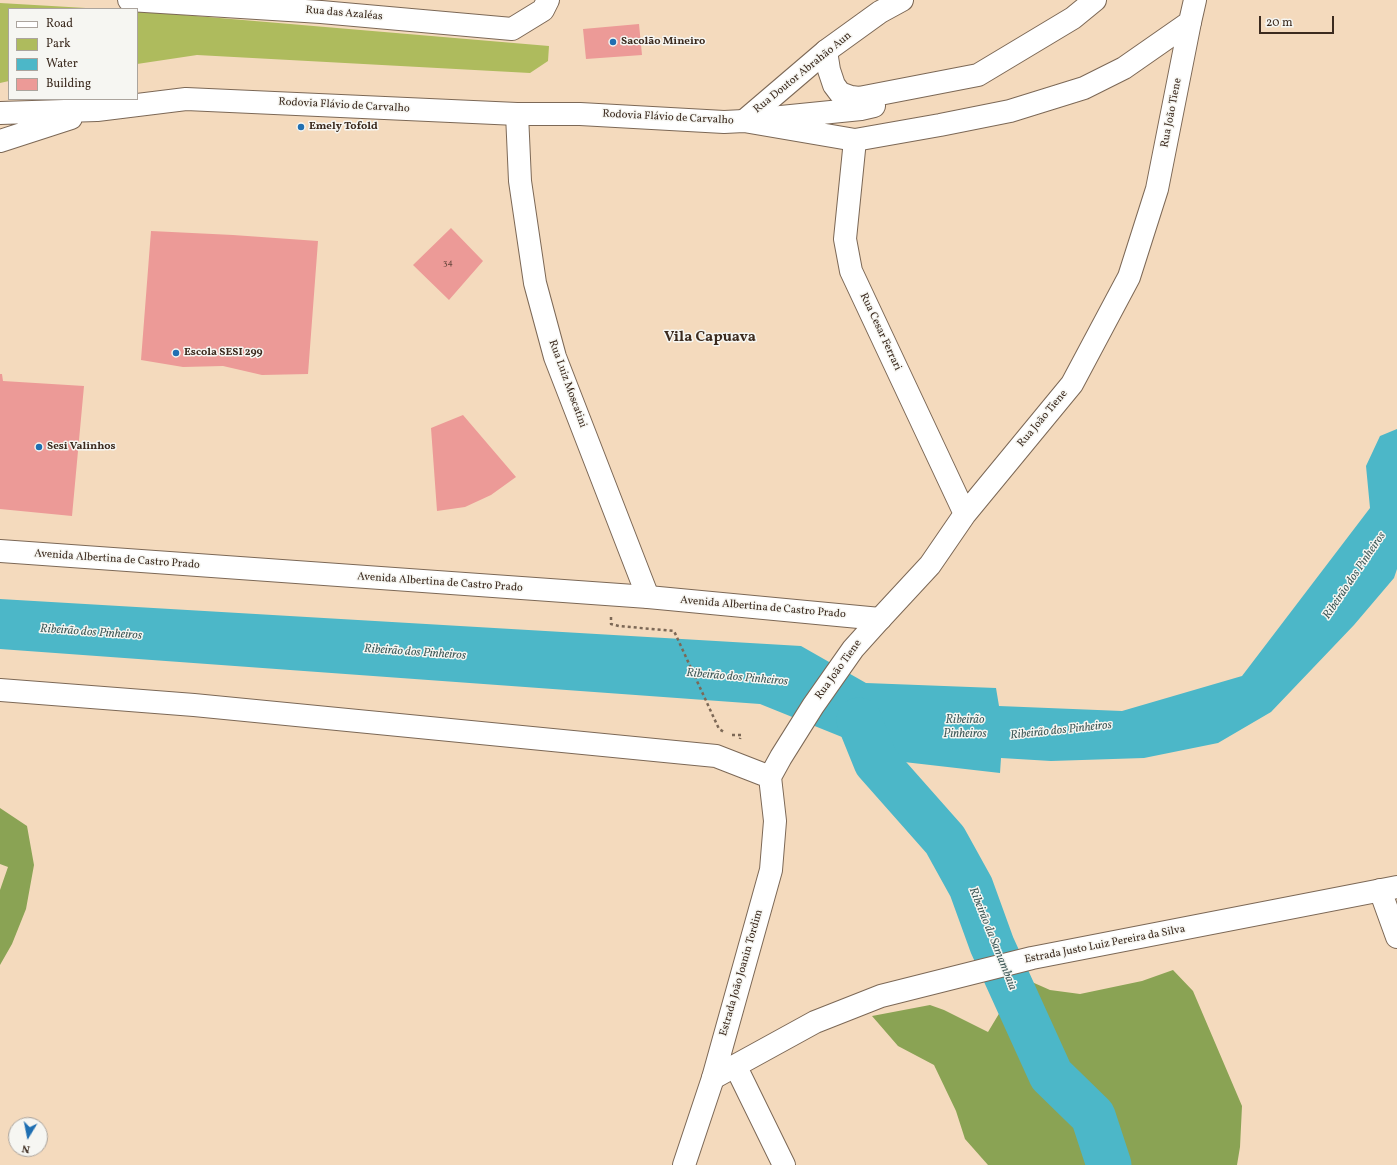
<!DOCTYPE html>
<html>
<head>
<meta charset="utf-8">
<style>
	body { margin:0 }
	#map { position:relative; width:1397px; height:1165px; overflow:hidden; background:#f4dabd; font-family:Vollkorn,serif }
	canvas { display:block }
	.legend { position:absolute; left:8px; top:8px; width:130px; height:92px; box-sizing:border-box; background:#f6f6f2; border:1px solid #aba49d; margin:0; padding:5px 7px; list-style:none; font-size:12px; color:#3b2a1e }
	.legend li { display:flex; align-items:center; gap:8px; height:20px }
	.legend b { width:20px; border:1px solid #aba49d }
	.north { position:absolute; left:8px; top:1117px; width:40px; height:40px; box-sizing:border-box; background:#f6f6f2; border:1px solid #aba49d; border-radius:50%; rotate:190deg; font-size:11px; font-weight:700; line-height:16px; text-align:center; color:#3b2a1e }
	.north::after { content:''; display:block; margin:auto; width:14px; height:18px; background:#1f6fb2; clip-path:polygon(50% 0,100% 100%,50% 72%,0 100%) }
	.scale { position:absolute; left:1259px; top:16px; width:75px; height:18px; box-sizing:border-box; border:2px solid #3b2a1e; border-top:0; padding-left:5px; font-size:12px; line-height:14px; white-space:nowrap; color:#3b2a1e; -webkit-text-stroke:3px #f6f6f2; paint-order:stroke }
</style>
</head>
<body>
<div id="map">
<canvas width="1397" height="1165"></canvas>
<ul class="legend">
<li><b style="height:5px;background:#fff"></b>Road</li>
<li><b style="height:11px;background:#aebb5d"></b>Park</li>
<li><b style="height:11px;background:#4cb7c8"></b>Water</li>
<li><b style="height:11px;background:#ec9a97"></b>Building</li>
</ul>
<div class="north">N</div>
<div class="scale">20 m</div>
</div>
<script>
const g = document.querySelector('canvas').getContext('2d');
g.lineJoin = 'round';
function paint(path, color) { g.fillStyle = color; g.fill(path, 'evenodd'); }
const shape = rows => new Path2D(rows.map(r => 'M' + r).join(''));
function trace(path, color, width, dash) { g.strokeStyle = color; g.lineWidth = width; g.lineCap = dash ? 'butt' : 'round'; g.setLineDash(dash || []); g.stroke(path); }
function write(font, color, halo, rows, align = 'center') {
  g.font = font + ' Vollkorn,serif'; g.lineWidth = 3; g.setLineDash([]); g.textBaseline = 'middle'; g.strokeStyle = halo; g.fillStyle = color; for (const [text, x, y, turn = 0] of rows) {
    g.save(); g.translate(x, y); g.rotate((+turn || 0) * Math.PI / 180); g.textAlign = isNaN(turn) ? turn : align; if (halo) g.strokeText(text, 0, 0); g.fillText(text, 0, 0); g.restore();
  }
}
const green = shape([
	[0,3,103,9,9,9,9,81,0,83],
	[137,11,549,46,548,61,530,73,197,55,137,64]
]);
const forest = shape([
	[0,808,27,826,34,865,26,909,12,944,0,965,0,890,8,867,0,864],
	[1173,970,1193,991,1242,1106,1240,1147,1237,1165,988,1165,965,1139,956,1111,934,1065,898,1046,872,1016,930,1005,944,1010,988,1032,1000,1012,1007,971,1050,990,1080,994,1142,981]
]);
const water = shape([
	[1397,429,1397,569,1394,578,1354,625,1271,712,1218,743,1144,758,1051,761,1001,758,1000,773,904,762,760,704,0,649,0,599,801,646,866,683,996,688,999,706,1122,711,1242,676,1370,508,1366,466,1380,436]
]);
const river = shape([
	[859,720,876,762,945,840,971,887,992,945,1051,1075,1093,1116,1109,1165]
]);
const building = shape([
	[639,24,642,55,586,59,583,29],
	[451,228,483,261,449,300,413,265],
	[151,231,233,235,318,241,308,374,262,375,223,366,183,367,141,360],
	[0,374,2,374,3,381,84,386,72,516,0,509],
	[463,415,516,477,491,495,465,507,437,511,431,428]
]);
const path = shape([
	[611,617,611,624,619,626,674,631,719,729,724,732],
	[732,735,741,735,740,739]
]);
const minor = shape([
	[129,0,321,12,512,29,543,10,548,0],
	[517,114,520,181,535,283,555,357,648,597],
	[744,121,826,51,880,12,902,0],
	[855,140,845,239,851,271,965,514],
	[880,619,930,565,965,514,1072,384,1129,277,1157,189,1190,22],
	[1380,890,1397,937],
	[736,1067,784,1165],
	[684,1165,713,1078]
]);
const secondary = shape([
	[0,551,648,597,880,619],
	[0,690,194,705,716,756,770,777],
	[770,777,781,757,813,706,853,649,880,619],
	[713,1078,815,1022,881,996,1032,958,1397,887],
	[713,1078,771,870,775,821,770,777]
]);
const primary = shape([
	[826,51,829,70,834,85,840,93,851,97,859,98,978,75,1073,18,1095,0],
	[0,113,97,110,186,99,517,114,580,114,724,122,744,121,855,140,940,125,1010,111,1084,88,1124,68,1190,22,1195,0],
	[771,118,861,109,874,106],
	[0,141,71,118]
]);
const markers = [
	[613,42,4,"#1f6fb2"],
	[301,127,4,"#1f6fb2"],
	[176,353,4,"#1f6fb2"],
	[39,447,4,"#1f6fb2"]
];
const numberNames = [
	["34",448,263]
];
const streetNames = [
	["Rua das Azaléas",344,14,5],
	["Rua Doutor Abrahão Aun",803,73,-39],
	["Rodovia Flávio de Carvalho",344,106,3],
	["Rua João Tiene",1172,113,-79],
	["Rodovia Flávio de Carvalho",668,118,3],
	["Rua Cesar Ferrari",880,332,65],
	["Rua Luiz Moscatini",567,384,70],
	["Rua João Tiene",1043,419,-50],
	["Avenida Albertina de Castro Prado",117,560,4],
	["Avenida Albertina de Castro Prado",440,583,4],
	["Avenida Albertina de Castro Prado",763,608,5],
	["Rua João Tiene",839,670,-54],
	["Estrada Justo Luiz Pereira da Silva",1105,945,-11],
	["Estrada João Joanin Tordim",742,973,-74]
];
const poiNames = [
	["Sacolão Mineiro",621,42],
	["Emely Tofold",309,127],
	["Escola SESI 299",184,353],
	["Sesi Valinhos",47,447]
];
const waterNames = [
	["Ribeirão dos Pinheiros",1355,576,-56],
	["Ribeirão dos Pinheiros",91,633,4],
	["Ribeirão dos Pinheiros",415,653,4],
	["Ribeirão dos Pinheiros",737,678,5],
	["Ribeirão",965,721],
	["Pinheiros",965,735],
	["Ribeirão dos Pinheiros",1061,731,-6],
	["Ribeirão da Samambaia",992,939,68]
];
const districtNames = [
	["Vila Capuava",710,338]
];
paint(green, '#aebb5d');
paint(forest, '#8aa354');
paint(water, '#4cb7c8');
trace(river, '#4cb7c8', 45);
paint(building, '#ec9a97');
trace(minor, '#7c6856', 24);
trace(secondary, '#7c6856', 24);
trace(primary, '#7c6856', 24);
trace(path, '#7c6856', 2.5, [3, 3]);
trace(minor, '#fff', 22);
trace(secondary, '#fff', 22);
trace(primary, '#fff', 22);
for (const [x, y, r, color] of markers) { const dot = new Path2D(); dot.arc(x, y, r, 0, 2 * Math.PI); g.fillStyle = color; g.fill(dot); trace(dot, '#f6f6f2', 1.5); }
write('9px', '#67463c', null, numberNames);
write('11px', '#3b2a1e', '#f6f6f2', streetNames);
write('bold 11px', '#3b2a1e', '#f6f6f2', poiNames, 'left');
write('italic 12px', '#415b5a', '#f6f6f2', waterNames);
write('bold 15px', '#3b2a1e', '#f6f6f2', districtNames);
</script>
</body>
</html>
